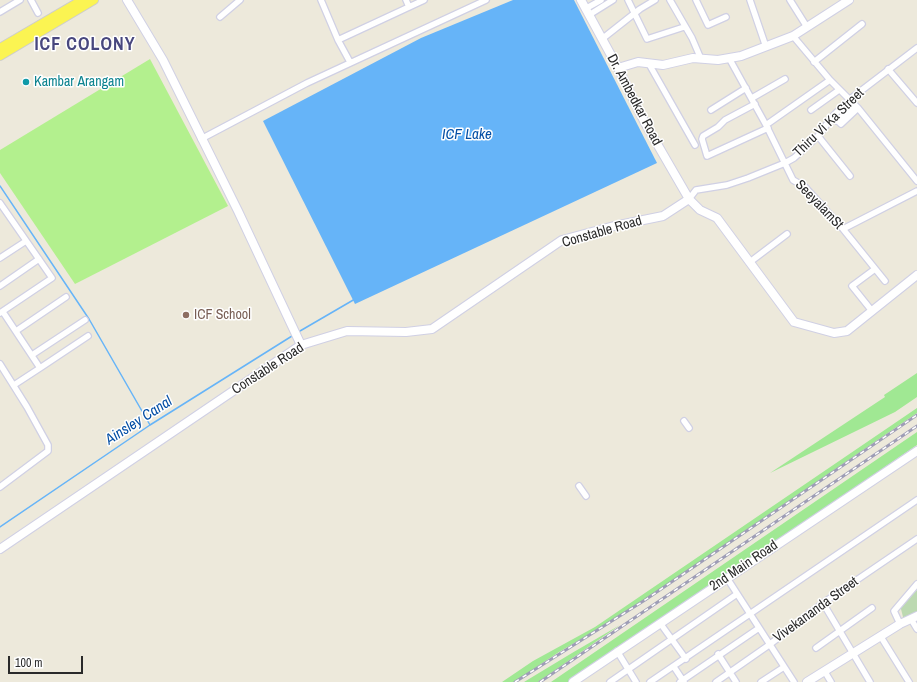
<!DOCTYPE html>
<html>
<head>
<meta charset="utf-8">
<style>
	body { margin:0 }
	#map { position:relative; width:917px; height:682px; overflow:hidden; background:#ede9db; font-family:"Archivo Narrow",sans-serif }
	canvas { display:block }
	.scale { position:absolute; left:8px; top:656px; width:75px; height:18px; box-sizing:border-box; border:2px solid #2a2a2a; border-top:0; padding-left:5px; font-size:12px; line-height:14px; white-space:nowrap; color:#2a2a2a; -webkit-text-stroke:3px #fff; paint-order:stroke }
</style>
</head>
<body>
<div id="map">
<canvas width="917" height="682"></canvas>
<div class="scale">100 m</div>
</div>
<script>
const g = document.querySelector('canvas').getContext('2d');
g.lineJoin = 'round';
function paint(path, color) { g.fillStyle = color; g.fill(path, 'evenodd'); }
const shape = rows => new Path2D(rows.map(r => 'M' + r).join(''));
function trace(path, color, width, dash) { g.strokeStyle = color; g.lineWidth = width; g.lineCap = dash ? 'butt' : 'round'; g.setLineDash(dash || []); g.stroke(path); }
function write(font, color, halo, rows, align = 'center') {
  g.font = font + ' "Archivo Narrow",sans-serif'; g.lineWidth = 3; g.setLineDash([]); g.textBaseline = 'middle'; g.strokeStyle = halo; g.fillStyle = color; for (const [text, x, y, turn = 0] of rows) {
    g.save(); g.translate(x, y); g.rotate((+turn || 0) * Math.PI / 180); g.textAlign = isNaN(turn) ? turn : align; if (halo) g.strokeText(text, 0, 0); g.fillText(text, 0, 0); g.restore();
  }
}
const green = shape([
	[917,373,917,397,895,412,770,473,885,397,884,395],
	[917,408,917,413,625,613,559,652,514,682,502,682,533,661,595,627],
	[917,432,917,445,776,542,687,600,568,682,551,682],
	[620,625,538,682,524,682,572,653]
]);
const cemetery = shape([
	[917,590,917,612,904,621,900,605]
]);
const pitch = shape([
	[150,59,228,206,75,284,0,173,0,150]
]);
const water = shape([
	[513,0,574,0,657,163,355,304,263,121,421,38]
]);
const stream = shape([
	[0,186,89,319,150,425],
	[300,331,355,299],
	[0,527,150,425,292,336]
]);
const street = shape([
	[31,0,38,13],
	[321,0,338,40,350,62],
	[406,0,409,7],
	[628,0,647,39,684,27],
	[670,0,692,38,701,59],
	[696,0,708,25,726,17],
	[750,0,766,47],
	[790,0,807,27],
	[585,9,601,0],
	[0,12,20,0],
	[589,15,613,0],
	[220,17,240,0],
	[793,36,830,80,858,108,917,181],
	[602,39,640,9,655,0],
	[338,40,424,0],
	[729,58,766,125,793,180,805,187,843,229,885,281],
	[814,62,862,24],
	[649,64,695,145],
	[888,69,917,103],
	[752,98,785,79],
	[755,104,725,120,718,127,703,136,702,139,707,156,768,128],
	[711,110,746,88],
	[811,110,839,90],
	[833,116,841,124,858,108],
	[837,121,855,105],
	[766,125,830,80],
	[818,136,850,176],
	[201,139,307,83,486,0],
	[689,199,696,190,727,185,748,178,785,163,794,158,818,136,833,116,849,100,917,48],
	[0,203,52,278,0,313],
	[843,229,917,191],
	[0,258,26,241],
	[750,262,787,234],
	[0,286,39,259],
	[872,311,852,286,875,269],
	[3,312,40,368,14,385],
	[16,331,66,297],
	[32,355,85,320],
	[0,364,27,407,48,445,48,451,0,487],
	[40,368,88,336],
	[684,421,689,428],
	[579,486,586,496],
	[727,578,794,682],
	[823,603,870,682],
	[911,619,917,629],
	[660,623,686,659],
	[900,624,894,611,917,584],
	[881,637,909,682],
	[816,648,872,608],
	[617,651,636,682],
	[718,654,736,682],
	[674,667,684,682],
	[825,672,831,682],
	[610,682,737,594],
	[650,682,917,500],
	[680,682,759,628],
	[716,682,769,645,823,603,917,539],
	[761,682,784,667]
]);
const secondary = shape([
	[127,0,163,60,238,211,301,345],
	[581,0,618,68,645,123,689,199,700,210,717,218,794,322,834,333,847,331,917,275],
	[618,68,638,62,663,65,693,58,718,60,741,56,793,36,849,0],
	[0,549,301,345,347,331,406,332,432,329,562,240,614,226,663,216,689,199],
	[573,682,917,451],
	[807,682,900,624,917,616]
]);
const primary = shape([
	[0,48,82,0],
	[0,56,94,0]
]);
const rail = shape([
	[515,682,645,600,917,415],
	[540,682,917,426]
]);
const markers = [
	[26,82,4,"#0f9aa8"],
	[186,315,4,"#8d6e63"]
];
const cultureNames = [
	["Kambar Arangam",34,82]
];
const streetNames = [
	["Dr. Ambedkar Road",634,100,62],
	["Thiru Vi Ka Street",829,123,-44],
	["SeeyalamSt",819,205,46],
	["Constable Road",602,232,-16],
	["Constable Road",268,369,-33],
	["2nd Main Road",744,566,-34],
	["Vivekananda Street",816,610,-36]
];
const educationNames = [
	["ICF School",194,315]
];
const waterNames = [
	["ICF Lake",467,135],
	["Ainsley Canal",139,421,-33]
];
const districtNames = [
	["ICF COLONY",85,45]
];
paint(green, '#a0e893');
paint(cemetery, '#bcd9b1');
paint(pitch, '#b3f08e');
paint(water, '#66b4f8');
trace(stream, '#66b4f8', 1.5);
trace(street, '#d0d0e4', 8);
trace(secondary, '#d0d0e4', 10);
trace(primary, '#ccc', 10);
trace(street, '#fff', 5.5);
trace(secondary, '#fff', 8);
trace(primary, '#fbf452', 8);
trace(rail, '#9e9db6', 3);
trace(rail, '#fff', 1.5, [4.5]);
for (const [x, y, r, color] of markers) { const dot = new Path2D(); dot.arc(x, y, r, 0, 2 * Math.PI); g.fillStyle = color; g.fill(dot); trace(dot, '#fff', 1.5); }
write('14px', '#0d838f', '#fff', cultureNames, 'left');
write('14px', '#2a2a2a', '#fff', streetNames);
write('14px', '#785e54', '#fff', educationNames, 'left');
write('italic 15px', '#034ea5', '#fff', waterNames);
g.letterSpacing = '1px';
write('bold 18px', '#48477e', '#fff', districtNames);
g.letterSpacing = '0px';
</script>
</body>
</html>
